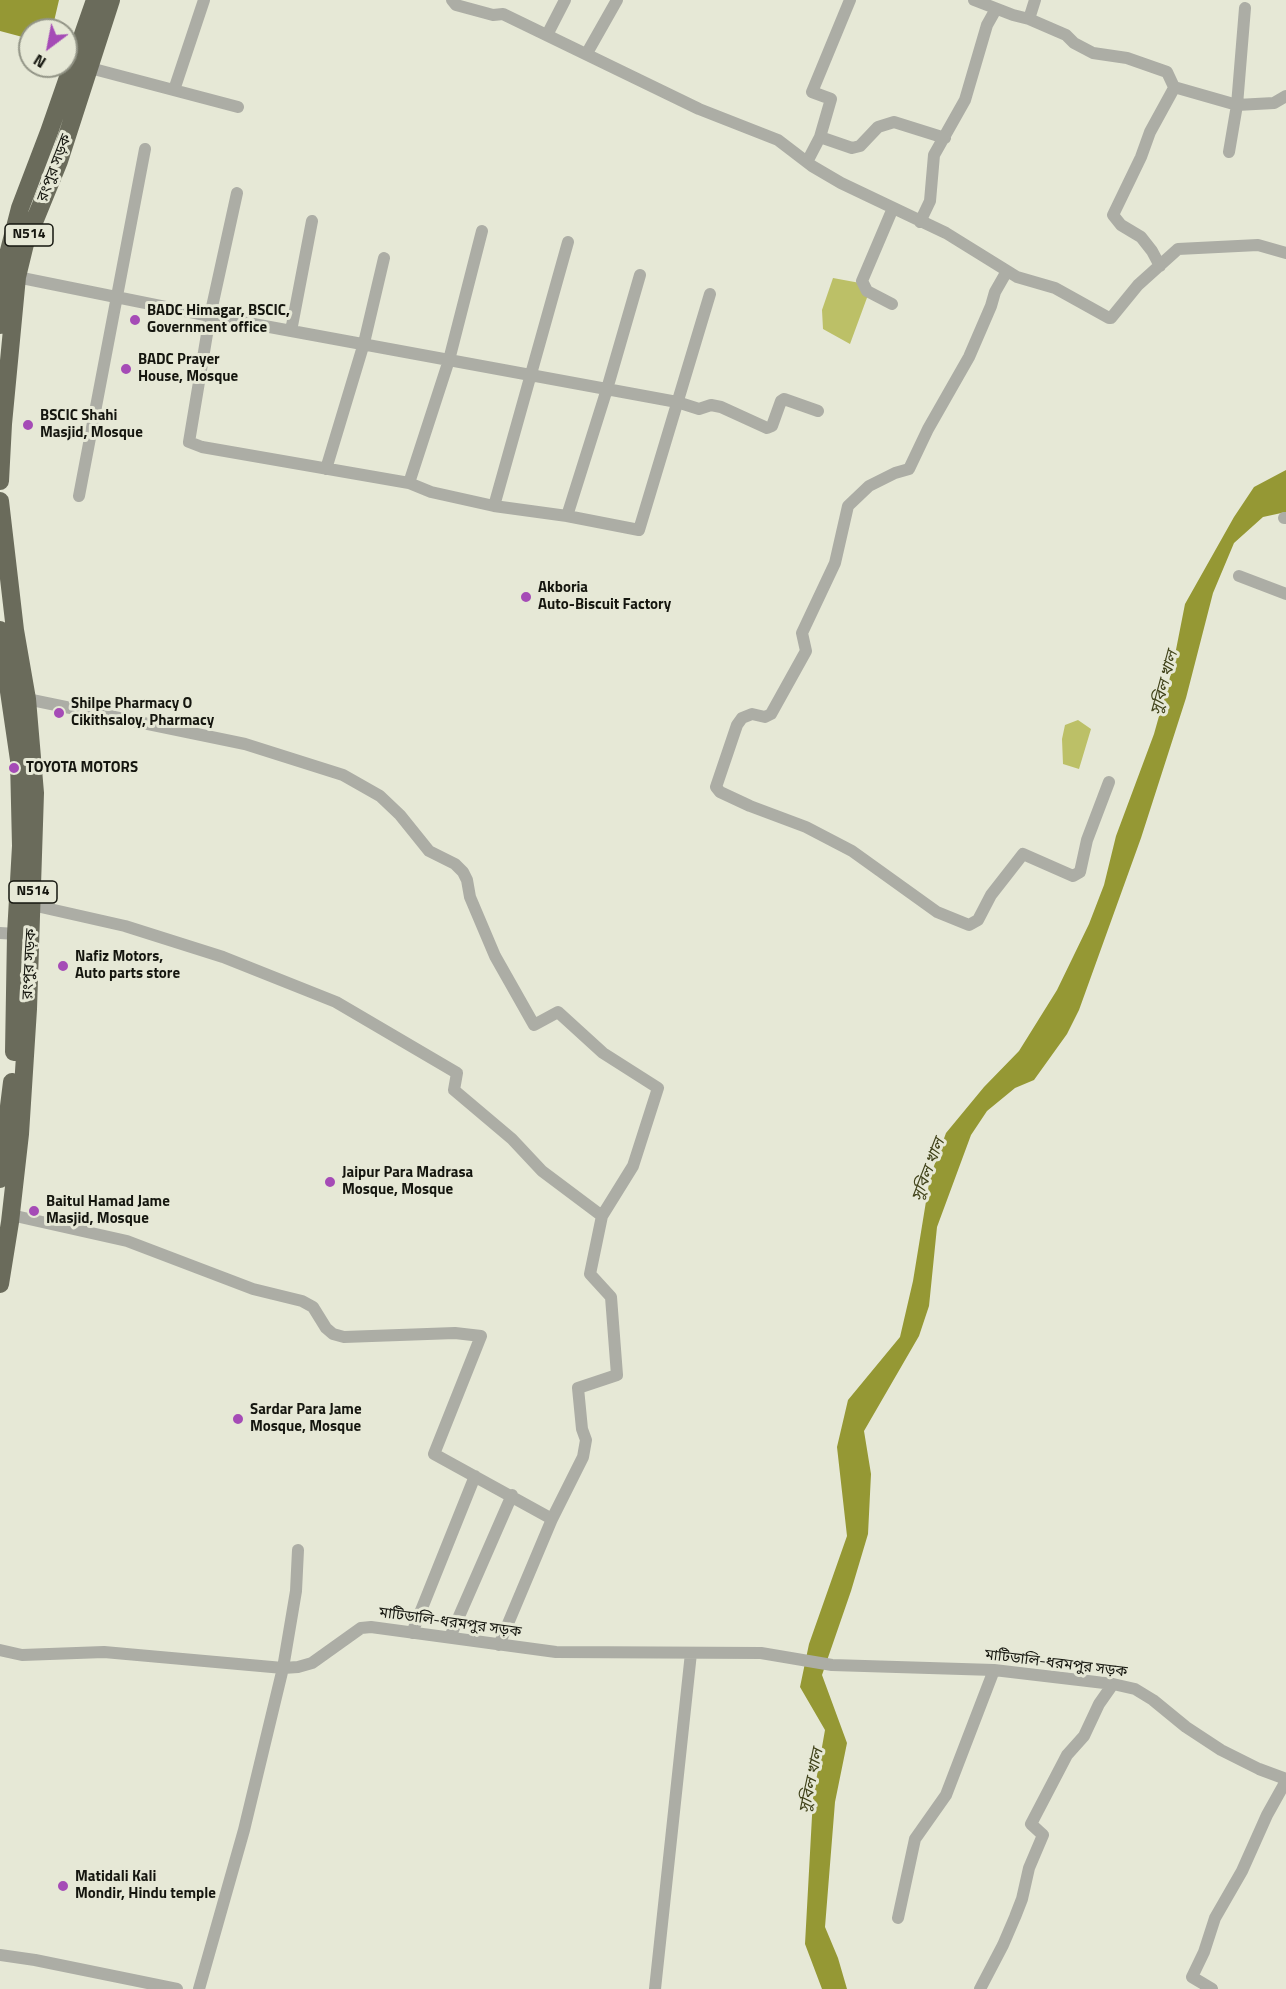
<!DOCTYPE html>
<html>
<head>
<meta charset="utf-8">
<style>
	body { margin:0 }
	#map { position:relative; width:1286px; height:1989px; overflow:hidden; background:#e6e8d6; font-family:"Titillium Web",sans-serif }
	canvas { display:block }
	.north { position:absolute; left:18px; top:18px; width:60px; height:60px; box-sizing:border-box; background:#e6e8d6; border:2px solid #929486; border-radius:50%; rotate:212deg; font-size:16px; font-weight:700; line-height:24px; text-align:center; color:#15160f }
	.north::after { content:''; display:block; margin:auto; width:21px; height:27px; background:#a54bb6; clip-path:polygon(50% 0,100% 100%,50% 72%,0 100%) }
</style>
</head>
<body>
<div id="map">
<canvas width="1286" height="1989"></canvas>
<div class="north">N</div>
</div>
<script>
const g = document.querySelector('canvas').getContext('2d');
g.lineJoin = 'round';
function paint(path, color) { g.fillStyle = color; g.fill(path, 'evenodd'); }
const shape = rows => new Path2D(rows.map(r => 'M' + r).join(''));
function trace(path, color, width, dash) { g.strokeStyle = color; g.lineWidth = width; g.lineCap = dash ? 'butt' : 'round'; g.setLineDash(dash || []); g.stroke(path); }
function write(font, color, halo, rows, align = 'center') {
  g.font = font + ' "Titillium Web","Noto Sans Bengali",sans-serif'; g.lineWidth = 6; g.setLineDash([]); g.textBaseline = 'middle'; g.strokeStyle = halo; g.fillStyle = color; for (const [text, x, y, turn = 0] of rows) {
    g.save(); g.translate(x, y); g.rotate((+turn || 0) * Math.PI / 180); g.textAlign = isNaN(turn) ? turn : align; if (halo) g.strokeText(text, 0, 0); g.fillText(text, 0, 0); g.restore();
  }
}
const green = shape([
	[833,278,860,283,868,295,850,344,823,329,822,310],
	[1078,720,1091,729,1079,769,1063,764,1062,739,1065,725]
]);
const water = shape([
	[0,0,59,0,52,30,30,30,30,39,0,31],
	[1286,470,1286,512,1263,517,1234,543,1213,593,1186,698,1141,838,1079,1010,1067,1034,1034,1080,1015,1088,987,1111,971,1135,937,1227,929,1306,919,1336,864,1431,871,1474,868,1534,851,1591,822,1675,847,1743,835,1802,825,1927,838,1958,847,1989,822,1989,805,1944,813,1798,825,1730,800,1687,809,1644,847,1536,837,1447,848,1400,900,1337,913,1281,930,1177,946,1133,984,1087,1019,1051,1057,990,1089,924,1104,885,1116,836,1154,734,1172,670,1185,604,1234,517,1254,487]
]);
const minor = shape([
	[452,0,456,5,493,15,503,14,699,109,778,140,812,166,841,183,946,233,1017,277,1055,288,1109,318,1111,318,1138,285,1178,249,1258,245,1286,253],
	[974,0,1013,15,1029,19],
	[1035,0,1029,19,1066,35,1074,43,1093,53,1127,58,1167,72,1174,87,1173,90,1150,132,1141,157,1113,215,1121,225,1141,237,1152,251,1160,266],
	[547,35,565,0],
	[587,53,617,0],
	[90,68,238,107],
	[1174,87,1237,105,1274,103,1286,96],
	[174,90,204,0],
	[820,137,852,148,860,146,878,127,894,122,945,138],
	[1229,152,1237,105,1245,8],
	[807,162,820,137,831,99,812,92,850,0],
	[237,193,210,316,189,442,202,447,409,483,431,492,494,506,567,516,639,530,710,294],
	[920,222,930,201,934,155,965,100,987,25,996,9],
	[1007,271,995,292,991,306,969,357,928,429,909,469,895,473,869,486,848,506,835,563,802,633,806,651,771,714,765,717,752,714,742,718,737,725,716,787,720,792,750,806,806,827,852,851,937,912,969,925,978,920,991,895,1023,854,1073,876,1080,872,1087,840,1109,782],
	[17,277,210,316,677,402,699,409,711,405,721,407,767,428,772,426,781,401,784,399,818,411],
	[892,304,867,291,862,281,893,208],
	[291,331,312,221],
	[326,469,364,343,384,258],
	[409,483,449,360,482,231],
	[79,496,145,149],
	[494,506,568,242],
	[567,516,607,389,640,275],
	[1284,518,1286,518],
	[1239,576,1286,594],
	[27,699,245,744,343,775,380,796,400,815,429,851,455,864,463,872,467,880,470,897,495,956,534,1025,558,1012,603,1053,658,1088,633,1166,602,1216,590,1274,611,1297,617,1375,578,1388,582,1429,586,1440,583,1457,552,1519,499,1645],
	[32,905,125,926,223,957,336,1002,457,1073,454,1090,512,1139,542,1171,602,1216],
	[0,933,16,934],
	[11,1215,127,1241,253,1289,302,1301,313,1307,326,1328,333,1334,344,1337,455,1333,481,1336,434,1454,552,1519],
	[412,1633,475,1476],
	[450,1637,512,1495],
	[0,1650,22,1655,104,1652,283,1668,298,1667,312,1663,361,1628,371,1627,556,1652,761,1653,832,1665,994,1670,1113,1684,1135,1689,1153,1700,1186,1727,1221,1750,1259,1769,1286,1779],
	[898,1918,915,1839,946,1795,994,1670],
	[0,1955,35,1960,177,1989],
	[199,1989,244,1830,283,1668,296,1591,298,1550],
	[655,1989,691,1653],
	[980,1989,1003,1945,1015,1917,1022,1899,1029,1868,1043,1835,1031,1824,1067,1755,1084,1736,1099,1704,1113,1684],
	[1212,1989,1192,1977,1204,1952,1215,1918,1242,1871,1267,1815,1286,1781]
]);
const highway = shape([
	[0,325,4,270,20,208,49,132,95,0],
	[0,481,3,424,17,277,25,244,59,161,111,0],
	[0,501,15,630,27,699,35,793,28,1009,20,1134,10,1222,0,1284],
	[0,630,19,760,21,846,16,934,14,1052],
	[0,1179,12,1082]
]);
const markers = [
	[135,320,6,"#a54bb6"],
	[126,369,6,"#a54bb6"],
	[28,425,6,"#a54bb6"],
	[526,597,6,"#a54bb6"],
	[59,713,6,"#a54bb6"],
	[14,768,6,"#a54bb6"],
	[63,966,6,"#a54bb6"],
	[330,1182,6,"#a54bb6"],
	[34,1211,6,"#a54bb6"],
	[238,1419,6,"#a54bb6"],
	[63,1886,6,"#a54bb6"]
];
const shields = [
	[29,235,48],
	[33,892,48]
];
const shieldNames = [
	["N514",29,235],
	["N514",33,892]
];
const streetNames = [
	["রংপুর সড়ক",55,168,-69],
	["রংপুর সড়ক",30,964,-87],
	["মাটিডালি-ধরমপুর সড়ক",450,1623,8],
	["মাটিডালি-ধরমপুর সড়ক",1056,1664,7]
];
const poiNames = [
	["BADC Himagar, BSCIC,",147,311],
	["Government office",147,328],
	["BADC Prayer",138,360],
	["House, Mosque",138,377],
	["BSCIC Shahi",40,416],
	["Masjid, Mosque",40,433],
	["Akboria",538,588],
	["Auto-Biscuit Factory",538,605],
	["Shilpe Pharmacy O",71,704],
	["Cikithsaloy, Pharmacy",71,721],
	["TOYOTA MOTORS",26,768],
	["Nafiz Motors,",75,957],
	["Auto parts store",75,974],
	["Jaipur Para Madrasa",342,1173],
	["Mosque, Mosque",342,1190],
	["Baitul Hamad Jame",46,1202],
	["Masjid, Mosque",46,1219],
	["Sardar Para Jame",250,1410],
	["Mosque, Mosque",250,1427],
	["Matidali Kali",75,1877],
	["Mondir, Hindu temple",75,1894]
];
const waterNames = [
	["সুবিল খাল",1165,683,-75],
	["সুবিল খাল",929,1170,-69],
	["সুবিল খাল",812,1781,-78]
];
paint(green, '#bcc067');
paint(water, '#959834');
trace(minor, '#acada5', 12);
trace(highway, '#6a6b5b', 18);
for (const [x, y, r, color] of markers) { const dot = new Path2D(); dot.arc(x, y, r, 0, 2 * Math.PI); g.fillStyle = color; g.fill(dot); trace(dot, '#e6e8d6', 2); }
for (const [x, y, w] of shields) { const box = new Path2D(); box.roundRect(x - w / 2, y - 11, w, 22, 4.5); g.fillStyle = '#e6e8d6'; g.fill(box); trace(box, '#15160f', 1.5); }
write('bold 14px', '#15160f', null, shieldNames);
write('15px', '#15160f', '#e6e8d6', streetNames);
write('bold 15px', '#15160f', '#e6e8d6', poiNames, 'left');
write('italic 16px', '#3f4118', '#e6e8d6', waterNames);
</script>
</body>
</html>
